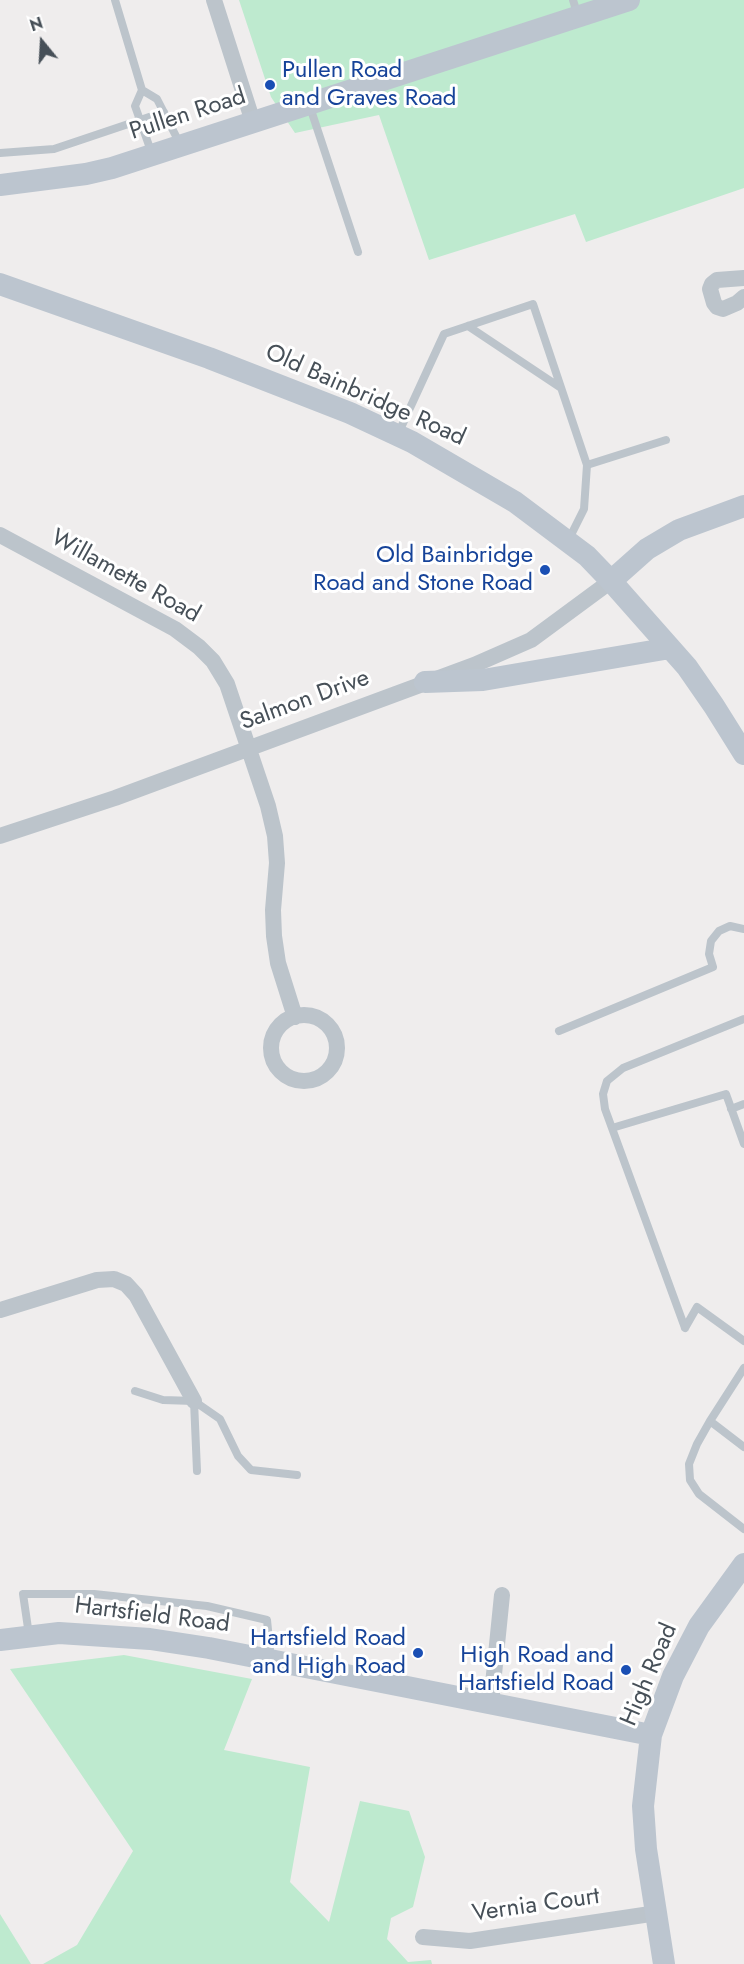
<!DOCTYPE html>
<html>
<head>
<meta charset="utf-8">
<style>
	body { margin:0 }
	#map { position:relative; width:744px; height:1964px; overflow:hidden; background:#efeded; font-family:Jost,sans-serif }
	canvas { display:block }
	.north { position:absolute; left:12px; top:12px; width:60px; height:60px; -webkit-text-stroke:4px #fff; paint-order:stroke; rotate:342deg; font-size:16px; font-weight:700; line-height:24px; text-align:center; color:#475058 }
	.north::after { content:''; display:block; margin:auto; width:21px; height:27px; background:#475058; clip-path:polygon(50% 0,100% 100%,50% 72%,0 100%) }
</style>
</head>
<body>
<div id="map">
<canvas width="744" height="1964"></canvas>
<div class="north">N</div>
</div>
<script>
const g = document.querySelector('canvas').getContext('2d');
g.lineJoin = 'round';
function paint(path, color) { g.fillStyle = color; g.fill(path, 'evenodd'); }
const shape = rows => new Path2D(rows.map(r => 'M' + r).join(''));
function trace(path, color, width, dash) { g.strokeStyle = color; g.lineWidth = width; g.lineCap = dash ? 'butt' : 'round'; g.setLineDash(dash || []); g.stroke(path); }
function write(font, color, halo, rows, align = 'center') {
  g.font = font + ' Jost,sans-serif'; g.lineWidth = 6; g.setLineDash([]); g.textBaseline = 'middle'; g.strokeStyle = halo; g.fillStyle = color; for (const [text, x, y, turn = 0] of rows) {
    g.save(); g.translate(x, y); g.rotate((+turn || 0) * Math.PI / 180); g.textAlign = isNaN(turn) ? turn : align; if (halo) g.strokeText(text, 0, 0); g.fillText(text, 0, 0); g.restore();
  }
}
const green = shape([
	[239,0,744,0,744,188,586,242,575,214,429,260,379,115,295,133,271,97],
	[124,1655,252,1679,224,1750,310,1767,290,1882,329,1922,360,1801,409,1811,425,1857,413,1907,391,1918,387,1939,408,1962,431,1960,432,1964,43,1964,77,1945,133,1851,10,1669],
	[0,1914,31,1964,0,1964]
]);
const lane = shape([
	[115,0,142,90,157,99,180,144],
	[573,0,578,16],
	[142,90,135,106,152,154],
	[309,104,358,252],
	[0,153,54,149,164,112],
	[468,326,561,388],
	[398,434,444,334,533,304,587,465,584,509,568,541],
	[587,465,666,440],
	[559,1031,713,967,709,954,711,941,719,931,730,926,744,929],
	[731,1109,744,1104],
	[612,1128,726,1094,744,1144],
	[685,1328,605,1109,603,1094,607,1081,623,1068,744,1019],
	[685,1328,697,1307,744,1341],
	[744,1368,710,1421,697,1444,689,1464,690,1480,699,1494,744,1529],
	[135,1391,163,1400,194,1401,220,1419,238,1456,251,1470,297,1475],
	[194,1401,197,1471],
	[710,1421,744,1447],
	[29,1635,23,1594,94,1594,207,1606,267,1620,271,1660]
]);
const street = shape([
	[214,0,253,122],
	[744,278,717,280,712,284,710,289,714,303,717,307,723,309,737,303,744,297],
	[0,535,175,629,199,647,213,661,227,684,268,806,275,836,277,863,273,910,274,936,278,963,295,1017],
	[0,836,115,798,474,665,531,640,611,581],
	'271 1048a33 33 0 1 1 66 0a33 33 0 1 1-66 0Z',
	[0,1310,97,1280,114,1279,126,1284,136,1295,194,1401],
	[491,1704,502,1595],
	[423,1937,470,1941,657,1913]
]);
const secondary = shape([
	[0,185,86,174,112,168,629,0],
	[0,284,209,358,350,413,412,442,515,502,587,556,611,581,687,667,714,706,744,754],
	[611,581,647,549,679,530,744,506],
	[425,682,483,680,670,648],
	[0,1640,59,1633,150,1639,209,1648,651,1735],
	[664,1964,646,1849,643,1806,651,1735,673,1676,699,1626,744,1564]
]);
const markers = [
	[270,85,6,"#1a4fb4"],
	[545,570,6,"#1a4fb4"],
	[418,1653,6,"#1a4fb4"],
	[626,1670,6,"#1a4fb4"]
];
const transitNames = [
	["Pullen Road",282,71,"left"],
	["and Graves Road",282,99,"left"],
	["Old Bainbridge",533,556],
	["Road and Stone Road",533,584],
	["Hartsfield Road",406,1639],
	["and High Road",406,1667],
	["High Road and",614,1656],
	["Hartsfield Road",614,1684]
];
const streetNames = [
	["Pullen Road",188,115,-18],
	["Old Bainbridge Road",365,396,24],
	["Willamette Road",125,577,29],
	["Salmon Drive",305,701,-20],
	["Hartsfield Road",152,1616,7],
	["High Road",650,1675,-67],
	["Vernia Court",536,1906,-8]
];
paint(green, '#beeacf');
trace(lane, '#bcc4cb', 8);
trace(street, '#bcc4cb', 16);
trace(secondary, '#bcc5cf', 22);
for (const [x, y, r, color] of markers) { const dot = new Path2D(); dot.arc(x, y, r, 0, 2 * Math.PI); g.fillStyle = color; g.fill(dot); trace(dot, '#fff', 2); }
write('24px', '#164399', '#fff', transitNames, 'right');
write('24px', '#475058', '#fff', streetNames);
</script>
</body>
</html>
